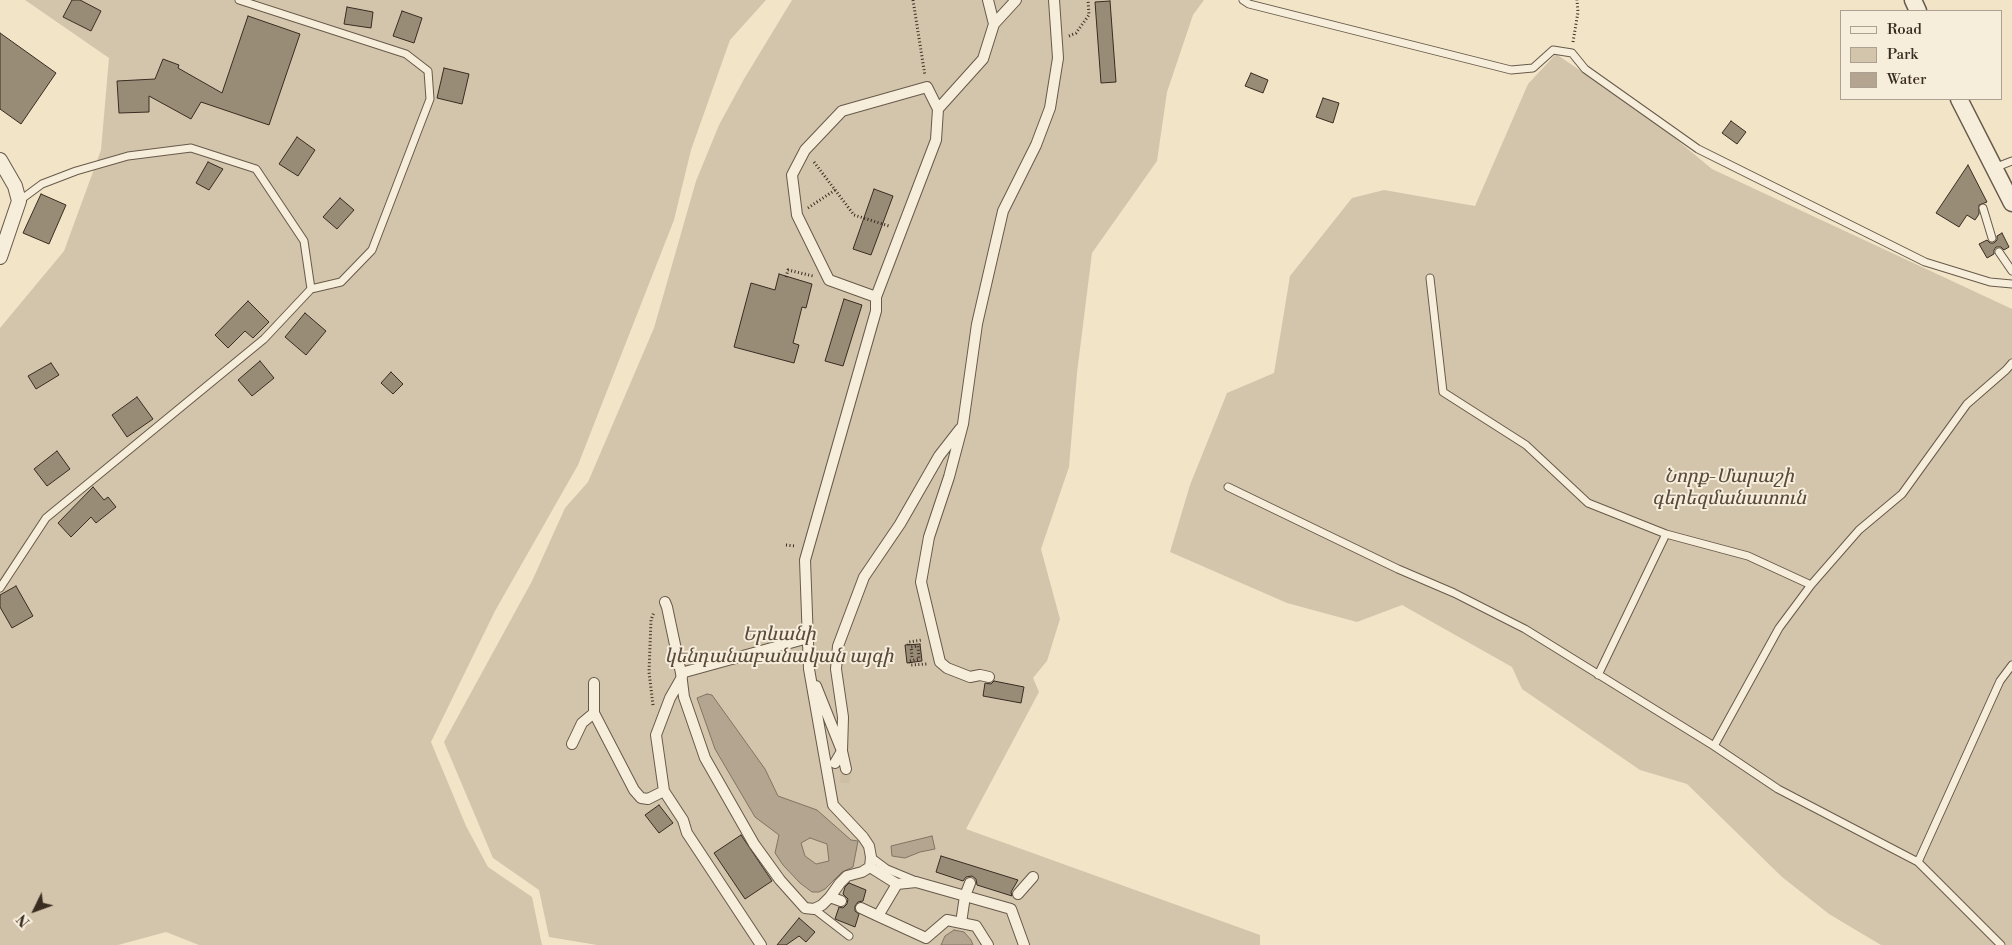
<!DOCTYPE html>
<html>
<head>
<meta charset="utf-8">
<style>
	body { margin:0 }
	#map { position:relative; width:2012px; height:945px; overflow:hidden; background:#f2e4c7; font-family:"Libre Bodoni",serif }
	canvas { display:block }
	.legend { position:absolute; left:1840px; top:10px; width:162px; height:90px; box-sizing:border-box; background:#f7eddb; border:1px solid #aba091; margin:0; padding:6px 9px; list-style:none; font-size:15px; color:#392c21 }
	.legend li { display:flex; align-items:center; gap:10px; height:25px }
	.legend b { width:25px; border:1px solid #aba091 }
	.north { position:absolute; left:10px; top:885px; width:50px; height:50px; -webkit-text-stroke:4px #f7eddb; paint-order:stroke; rotate:228deg; font-size:14px; font-weight:700; line-height:20px; text-align:center; color:#392c21 }
	.north::after { content:''; display:block; margin:auto; width:18px; height:22px; background:#392c21; clip-path:polygon(50% 0,100% 100%,50% 72%,0 100%) }
</style>
</head>
<body>
<div id="map">
<canvas width="2012" height="945"></canvas>
<ul class="legend">
<li><b style="height:6px;background:#f7eddb"></b>Road</li>
<li><b style="height:14px;background:#d3c5ab"></b>Park</li>
<li><b style="height:14px;background:#b3a58f"></b>Water</li>
</ul>
<div class="north">N</div>
</div>
<script>
const g = document.querySelector('canvas').getContext('2d');
g.lineJoin = 'round';
function paint(path, color) { g.fillStyle = color; g.fill(path, 'evenodd'); }
const shape = rows => new Path2D(rows.map(r => 'M' + r).join(''));
function trace(path, color, width, dash) { g.strokeStyle = color; g.lineWidth = width; g.lineCap = dash ? 'butt' : 'round'; g.setLineDash(dash || []); g.stroke(path); }
function write(font, color, halo, rows, align = 'center') {
  g.font = font + ' "Libre Bodoni","Noto Serif Armenian",serif'; g.lineWidth = 4; g.setLineDash([]); g.textBaseline = 'middle'; g.strokeStyle = halo; g.fillStyle = color; for (const [text, x, y, turn = 0] of rows) {
    g.save(); g.translate(x, y); g.rotate((+turn || 0) * Math.PI / 180); g.textAlign = isNaN(turn) ? turn : align; if (halo) g.strokeText(text, 0, 0); g.fillText(text, 0, 0); g.restore();
  }
}
const green = shape([
	[25,0,766,0,730,40,691,150,674,220,578,465,495,611,431,742,466,826,488,867,532,897,542,945,199,945,166,932,118,945,0,945,0,328,64,251,101,150,109,58],
	[792,0,1204,0,1193,15,1167,92,1157,161,1092,253,1077,373,1069,467,1041,549,1060,619,1047,661,1033,678,1039,692,966,829,1260,935,1260,945,597,945,549,937,539,890,493,858,444,742,532,581,565,508,588,482,654,328,696,181,719,125,744,79],
	[1556,54,1653,120,1712,169,2012,309,2012,945,1881,945,1829,914,1782,877,1687,784,1640,770,1522,689,1512,667,1402,605,1357,622,1287,603,1170,552,1190,485,1227,393,1274,373,1290,276,1352,198,1384,190,1475,206,1528,84]
]);
const water = shape([
	[707,694,712,695,765,769,778,796,817,810,851,840,858,841,853,867,842,872,825,889,819,892,812,892,800,883,783,865,775,853,779,835,755,817,715,749,697,698,707,694],
	[810,838,827,844,829,861,816,864,805,856,801,843,810,838],
	[932,836,935,849,920,852,905,858,892,856,891,846,932,836],
	[954,930,964,932,971,940,973,945,941,945,945,936,954,930]
]);
const building = shape([
	[72,0,80,0,101,11,91,31,63,17,72,0],
	[1110,1,1116,82,1101,83,1095,2,1110,1],
	[347,7,373,12,371,28,344,24,347,7],
	[402,11,422,18,414,43,393,36,402,11],
	[248,16,300,34,269,125,201,102,191,119,149,96,149,112,119,113,117,81,155,79,163,59,179,65,178,68,222,93,248,16],
	[0,33,56,73,21,124,0,109,0,33],
	[444,68,469,74,462,104,437,98,444,68],
	[1251,73,1268,80,1263,93,1245,86,1251,73],
	[1323,98,1339,103,1333,123,1316,117,1323,98],
	[1731,121,1746,132,1737,144,1722,133,1731,121],
	[297,137,315,150,298,176,279,164,297,137],
	[208,162,223,169,209,190,196,183,208,162],
	[1968,165,1987,202,1979,205,1979,214,1975,220,1967,215,1959,227,1936,213,1968,165],
	[874,189,893,196,871,255,853,249,874,189],
	[41,194,66,205,49,244,23,233,41,194],
	[340,198,354,210,337,229,323,217,340,198],
	[2002,233,2009,247,2004,250,2001,247,1996,247,1994,250,1994,254,1987,258,1979,244,1987,240,1990,243,1994,243,1997,240,1997,236,2002,233],
	[779,274,812,284,806,308,802,307,793,343,799,345,794,363,734,347,751,283,775,290,779,274],
	[844,299,862,305,843,366,825,361,844,299],
	[248,301,269,322,253,338,245,331,228,348,215,335,248,301],
	[305,313,326,331,306,355,285,337,305,313],
	[260,361,274,378,252,396,238,380,260,361],
	[51,363,59,375,36,389,28,376,51,363],
	[391,372,403,384,393,394,381,383,391,372],
	[137,397,153,419,127,437,112,415,137,397],
	[57,451,70,469,47,486,34,469,57,451],
	[93,487,104,500,108,497,116,507,96,523,91,517,71,537,58,523,93,487],
	[16,586,33,616,12,628,0,607,0,595,16,586],
	[920,644,922,661,907,663,905,645,920,644],
	[994,681,1024,687,1021,703,983,696,985,683,991,684,994,681],
	[659,805,673,823,659,833,645,815,659,805],
	[741,835,772,881,745,899,714,853,741,835],
	[941,856,1018,880,1011,892,1012,896,977,885,976,879,972,876,966,877,963,881,936,872,941,856],
	[849,883,866,890,863,901,858,902,855,906,855,911,859,914,855,927,835,919,839,907,843,908,847,904,848,899,843,894,845,887,849,883],
	[799,918,815,932,806,942,799,936,786,945,777,945,799,918]
]);
const pedestrianTunnel = shape([
	[845,783,846,769]
]);
const path = shape([
	[913,0,925,76],
	[1069,36,1076,33,1089,15,1088,0],
	[1573,42,1578,12,1577,0],
	[814,162,854,215,889,226],
	[808,208,835,190],
	[786,277,788,270,813,276],
	[786,545,795,546],
	[908,645,909,642,922,640],
	[910,661,919,659,918,646,911,647,912,657],
	[910,662,911,665,927,664],
	[653,705,649,672,651,620,654,612]
]);
const service = shape([
	[239,0,406,54,428,71,430,99,372,250,341,282,311,289],
	[1243,0,1249,4,1511,70,1533,68,1553,50,1572,53,1585,69,1698,149,1925,262,1990,282,2012,284],
	[1994,168,2012,161],
	[1983,208,1992,238],
	[1999,252,2012,271],
	[1430,278,1443,392,1526,445,1588,503,1666,534,1748,556,1811,585],
	[1228,487,1398,569,1454,593,1525,629,1714,746,1778,789,1918,862,2001,945],
	[0,588,46,518,264,339,311,289,304,241,256,169,191,148,128,156,76,171,42,184,19,201],
	[1598,675,1666,534],
	[1714,746,1779,628,1811,585,1859,530,1902,494,1967,404,2006,370,2012,363],
	[871,857,887,869,916,881],
	[1918,862,2000,681,2012,665],
	[814,909,849,936]
]);
const pedestrian = shape([
	[988,0,994,24],
	[876,297,829,280,797,215,792,175,805,150,842,111,927,87,938,109],
	[665,602,667,607,681,673],
	[808,638,681,673,684,697,705,758,754,844,780,880,805,908,814,909,822,905,830,897,841,901],
	[682,677,670,698,656,735,664,791,683,820,687,833,761,945],
	[989,677,980,675,970,677,947,668,940,662,921,582,929,537,949,477,963,424,977,324,1003,211,1036,145,1050,108,1058,58,1054,0],
	[594,683,594,713,634,790,641,798,648,799,664,791],
	[816,686,842,751,846,769],
	[572,744,582,723,594,713],
	[835,763,842,751,843,717,836,669,838,646,864,577,900,524,939,456,960,429],
	[870,867,897,884,916,882,1011,909,1024,945],
	[1018,894,1033,877],
	[830,897,840,883,847,876,862,872,870,867,871,857,869,846,863,837,833,805,809,669,805,560,876,311,876,297,936,140,938,109,983,59,994,24,1016,0],
	[861,908,878,916,897,884],
	[878,916,926,938,947,920,976,926,988,945],
	[961,923,965,896,970,883]
]);
const minor = shape([
	[0,160,15,186,19,201,0,257]
]);
const tertiary = shape([
	[1913,0,1918,11],
	[1959,99,2012,203]
]);
const parkNames = [
	["Նորք-Մարաշի",1729,477],
	["գերեզմանատուն",1729,499],
	["Երևանի",779,635],
	["կենդանաբանական այգի",779,657]
];
paint(green, '#d3c5ab');
paint(water, '#b3a58f');
trace(water, '#827563', 1);
paint(building, '#998c77');
trace(building, '#392c21', 1);
trace(pedestrianTunnel, '#cdbfa6', 10, [10, 5]);
trace(service, '#675a4a', 9);
trace(pedestrian, '#675a4a', 12);
trace(minor, '#675a4a', 16);
trace(tertiary, '#675a4a', 19);
trace(path, '#392c21', 3, [1, 2.5]);
trace(service, '#f7eddb', 7);
trace(pedestrian, '#f7eddb', 10);
trace(minor, '#f7eddb', 14);
trace(tertiary, '#f7eddb', 16);
write('italic 19px', '#584b3d', '#f7eddb', parkNames);
</script>
</body>
</html>
